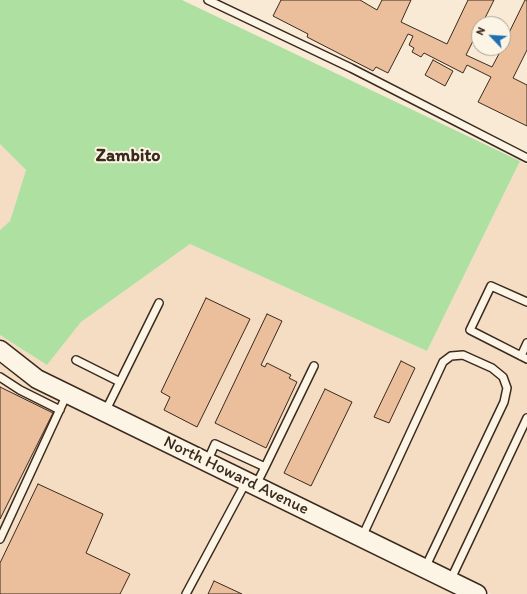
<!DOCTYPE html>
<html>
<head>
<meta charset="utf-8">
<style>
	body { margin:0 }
	#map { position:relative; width:527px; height:594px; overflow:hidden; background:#f9ead6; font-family:Itim,sans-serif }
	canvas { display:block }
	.north { position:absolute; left:471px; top:16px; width:40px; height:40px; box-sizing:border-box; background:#fcf5e5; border:1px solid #afa495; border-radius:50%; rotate:295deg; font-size:11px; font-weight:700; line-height:16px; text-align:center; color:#3b2a1e }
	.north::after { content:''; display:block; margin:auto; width:14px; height:18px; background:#1f6fb2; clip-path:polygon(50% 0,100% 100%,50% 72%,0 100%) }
</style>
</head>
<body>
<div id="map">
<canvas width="527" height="594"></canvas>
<div class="north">N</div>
</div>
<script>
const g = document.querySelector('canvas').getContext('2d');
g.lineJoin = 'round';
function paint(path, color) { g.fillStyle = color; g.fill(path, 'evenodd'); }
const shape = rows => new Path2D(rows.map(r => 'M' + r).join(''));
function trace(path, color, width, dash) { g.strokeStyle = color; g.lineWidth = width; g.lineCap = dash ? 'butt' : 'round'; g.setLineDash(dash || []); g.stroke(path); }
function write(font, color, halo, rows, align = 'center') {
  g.font = font + ' Itim,sans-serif'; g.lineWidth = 4; g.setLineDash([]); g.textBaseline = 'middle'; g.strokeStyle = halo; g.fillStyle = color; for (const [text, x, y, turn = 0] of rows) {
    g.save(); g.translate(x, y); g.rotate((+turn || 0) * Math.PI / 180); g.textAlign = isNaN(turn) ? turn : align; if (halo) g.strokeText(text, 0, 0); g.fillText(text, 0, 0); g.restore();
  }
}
const built = shape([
	[0,144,26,170,10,221,0,230],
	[520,161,527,165,527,594,492,594,41,373,0,342,0,335,47,365,81,322,190,244,427,351],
	[0,359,462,594,0,594]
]);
const green = shape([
	[0,0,182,0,520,161,427,351,190,244,81,322,47,365,0,335,0,230,10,221,26,170,0,144]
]);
const building = shape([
	[281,0,360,0,377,10,382,0,411,0,401,22,447,44,468,0,494,0,482,24,479,24,479,29,466,55,492,67,502,48,503,48,503,45,525,0,527,0,527,50,513,78,527,85,527,126,478,102,491,77,467,65,463,73,424,53,421,57,412,52,414,48,409,45,413,36,408,34,388,73,376,67,373,71,307,37,308,34,273,16,281,0],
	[433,60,453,71,445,86,425,75,433,60],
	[206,298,250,319,197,427,164,410,170,397,161,392,206,298],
	[267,314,282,321,261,365,265,367,267,363,291,375,289,378,297,382,266,448,215,423,267,314],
	[401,361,415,368,389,423,374,417,401,361],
	[0,387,53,413,0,519,0,387],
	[325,389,352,402,311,486,284,473,325,389],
	[38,484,103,514,86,553,130,574,120,594,0,594,0,563,38,484],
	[214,581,242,594,208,594,214,581]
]);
const service = shape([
	[208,0,351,68,527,158],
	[527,302,491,286,470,330,527,359],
	[521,356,527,343],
	[76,360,120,382],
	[0,377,20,390,60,410],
	[105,412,159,303],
	[207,462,215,444,265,467,256,485],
	[265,467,314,366],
	[362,537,443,362,451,356,463,355,492,368,503,377,507,388,504,402,425,568],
	[0,539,67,394],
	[450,581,527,418],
	[186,594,246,482]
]);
const tertiary = shape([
	[0,350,37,379,477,594]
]);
const streetNames = [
	["North Howard Avenue",236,476,26]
];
const neighbourhoodNames = [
	["Zambito",128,156]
];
paint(built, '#f5ddc4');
paint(green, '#aee0a1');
paint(building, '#ebbf9b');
trace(building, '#3b2a1e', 1);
trace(service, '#3b2a1e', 10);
trace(tertiary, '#3b2a1e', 21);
trace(service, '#fcf5e5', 7);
trace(tertiary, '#fcf5e5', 18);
write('17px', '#3b2a1e', '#fcf5e5', streetNames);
write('bold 18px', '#3b2a1e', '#fcf5e5', neighbourhoodNames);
</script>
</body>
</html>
